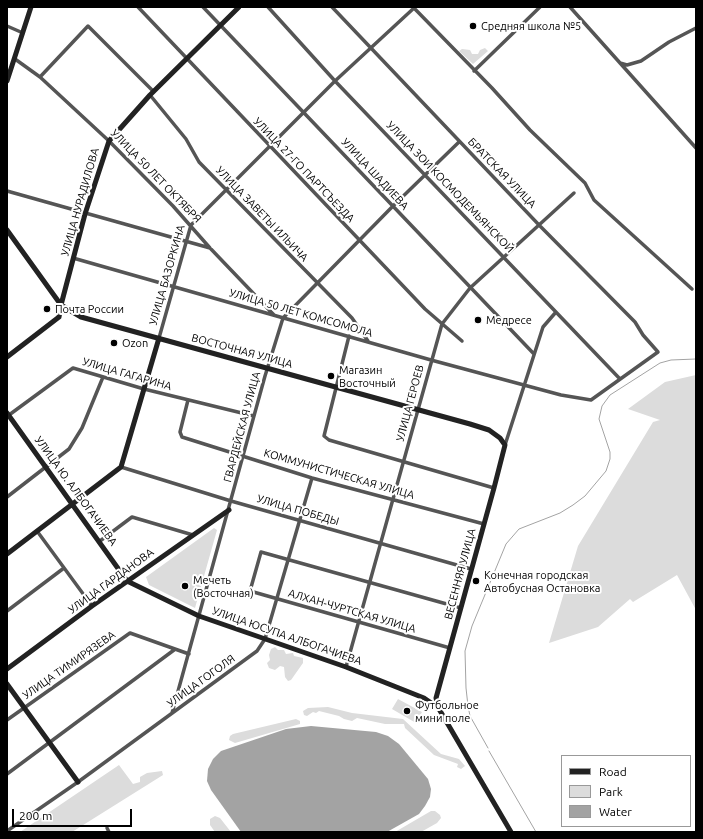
<!DOCTYPE html>
<html>
<head>
<meta charset="utf-8">
<style>
	body { margin:0 }
	#map { position:relative; width:703px; height:839px; overflow:hidden; background:#fff; font-family:Ubuntu,sans-serif }
	canvas { display:block }
	.frame { position:absolute; inset:0; border:8px solid #000; pointer-events:none }
	.legend { position:absolute; left:561px; top:755px; width:130px; height:72px; box-sizing:border-box; background:#fff; border:1px solid #999; margin:0; padding:5px 7px; list-style:none; font-size:12px; color:#000 }
	.legend li { display:flex; align-items:center; gap:8px; height:20px }
	.legend b { width:20px; border:1px solid #999 }
	.scale { position:absolute; left:12px; top:809px; width:120px; height:18px; box-sizing:border-box; border:2px solid #000; border-top:0; padding-left:5px; font-size:12px; line-height:14px; white-space:nowrap; color:#000; -webkit-text-stroke:3px #fff; paint-order:stroke }
</style>
</head>
<body>
<div id="map">
<canvas width="703" height="839"></canvas>
<div class="frame"></div>
<ul class="legend">
<li><b style="height:5px;background:#222"></b>Road</li>
<li><b style="height:11px;background:#dcdcdc"></b>Park</li>
<li><b style="height:11px;background:#a3a3a3"></b>Water</li>
</ul>
<div class="scale">200 m</div>
</div>
<script>
const g = document.querySelector('canvas').getContext('2d');
g.lineJoin = 'round';
function paint(path, color) { g.fillStyle = color; g.fill(path, 'evenodd'); }
const shape = rows => new Path2D(rows.map(r => 'M' + r).join(''));
function trace(path, color, width, dash) { g.strokeStyle = color; g.lineWidth = width; g.lineCap = dash ? 'butt' : 'round'; g.setLineDash(dash || []); g.stroke(path); }
function write(font, color, halo, rows, align = 'center') {
  g.font = font + ' Ubuntu,sans-serif'; g.lineWidth = 4; g.setLineDash([]); g.textBaseline = 'middle'; g.strokeStyle = halo; g.fillStyle = color; for (const [text, x, y, turn = 0] of rows) {
    g.save(); g.translate(x, y); g.rotate((+turn || 0) * Math.PI / 180); g.textAlign = isNaN(turn) ? turn : align; if (halo) g.strokeText(text, 0, 0); g.fillText(text, 0, 0); g.restore();
  }
}
const green = shape([
	[485,48,488,51,473,64,459,51,462,49,470,50,472,54,478,54,480,50],
	[696,375,696,610,677,575,633,602,630,599,598,627,549,643,578,546,653,422,660,420,628,409,665,382],
	[214,528,217,530,195,608,149,585,146,577],
	[275,647,278,650,284,650,286,654,293,653,294,656,303,658,303,663,291,680,288,681,285,677,284,667,280,666,275,670,269,668,267,663,270,660,269,655,271,649],
	[398,699,422,712,416,723,392,709],
	[328,707,352,713,403,719,441,754,459,759,465,766,461,769,457,767,458,764,434,755,405,728,404,724,385,724,357,718,352,721,344,719,339,716,319,711,316,713,313,712,307,716,304,715,303,711,308,708],
	[296,719,300,721,300,724,235,743,229,740,230,736,233,734],
	[119,765,133,784,140,782,140,777,147,773,162,771,163,775,72,832,20,832],
	[431,811,435,811,440,815,441,818,437,823,421,832,395,832],
	[215,816,220,818,231,832,215,832,210,825,210,819]
]);
const water = shape([
	[311,726,376,732,388,736,399,744,428,779,431,789,430,797,425,806,419,814,387,832,241,832,211,790,207,781,208,769,213,759,221,751,286,729]
]);
const stream = shape([
	[488,748,470,716,468,706,466,688,465,651,472,626,506,544,519,529,560,513,573,505,585,496,606,471,610,459,610,452,599,419,602,406,610,395,660,363,671,360,696,359],
	[489,751,536,832]
]);
const street = shape([
	[138,7,425,309,462,341],
	[203,7,534,354],
	[268,7,335,81,620,379],
	[413,7,492,88,530,130,585,183,594,200,692,289],
	[570,7,696,148],
	[7,26,23,33],
	[15,59,40,77,109,141,173,206,210,248,274,315],
	[620,63,627,65,641,61,669,42,696,28],
	[474,71,540,7],
	[40,77,88,26,153,91],
	[150,95,186,139,199,162,352,318,368,341],
	[7,191,210,248],
	[73,258,431,360,561,395,591,400,658,352,643,335,635,322,540,226,332,7],
	[349,336,324,436,329,440,494,488],
	[159,338,191,225,335,81,414,8],
	[188,400,180,432,182,437,312,478,484,524],
	[9,415,73,368,144,389,254,416],
	[505,445,543,327,556,312],
	[121,467,231,501,471,569],
	[7,497,69,449,82,428,103,377],
	[37,531,92,606],
	[100,541,132,517,193,535],
	[7,611,64,568],
	[450,648,250,591,261,552,461,608],
	[346,667,442,324,470,288,574,193],
	[172,713,265,376,283,318,393,206,459,142],
	[7,720,130,633,189,654],
	[7,774,174,650],
	[107,828,109,832],
	[7,831,78,782,257,651,265,639,312,478]
]);
const secondary = shape([
	[7,81,31,7],
	[7,230,61,305,81,317,470,424,489,430,500,438,505,445,494,488,436,698,439,709,511,832],
	[7,357,59,317,61,305,85,214,109,141,150,95,239,7],
	[7,413,127,581,199,616,346,667,424,698,437,707],
	[7,554,121,467,159,338],
	[7,669,92,606,229,510],
	[7,684,78,782]
]);
const markers = [
	[473,26,4,"#000"],
	[47,309,4,"#000"],
	[478,320,4,"#000"],
	[114,343,4,"#000"],
	[331,376,4,"#000"],
	[476,581,4,"#000"],
	[185,586,4,"#000"],
	[407,711,4,"#000"]
];
const poiNames = [
	["Средняя школа №5",481,26],
	["Почта России",55,309],
	["Медресе",486,320],
	["Ozon",122,343],
	["Магазин",339,370],
	["Восточный",339,383],
	["Конечная городская",484,575],
	["Автобусная Остановка",484,588],
	["Мечеть",193,580],
	["(Восточная)",193,593],
	["Футбольное",415,705],
	["мини поле",415,718]
];
const streetNames = [
	["УЛИЦА 27-ГО ПАРТСЪЕЗДА",304,170,46],
	["БРАТСКАЯ УЛИЦА",502,173,46],
	["УЛИЦА ШАДИЕВА",375,174,47],
	["УЛИЦА 50 ЛЕТ ОКТЯБРЯ",156,176,46],
	["УЛИЦА ЗОИ КОСМОДЕМЬЯНСКОЙ",450,187,46],
	["УЛИЦА НУРАДИЛОВА",80,202,-74],
	["УЛИЦА ЗАВЕТЫ ИЛЬИЧА",262,214,46],
	["УЛИЦА БАЗОРКИНА",167,275,-74],
	["УЛИЦА 50 ЛЕТ КОМСОМОЛА",301,313,16],
	["ВОСТОЧНАЯ УЛИЦА",242,351,15],
	["УЛИЦА ГАГАРИНА",127,374,16],
	["УЛИЦА ГЕРОЕВ",410,403,-75],
	["ГВАРДЕЙСКАЯ УЛИЦА",242,427,-75],
	["КОММУНИСТИЧЕСКАЯ УЛИЦА",339,474,16],
	["УЛИЦА Ю. АЛБОГАЧИЕВА",76,491,54],
	["УЛИЦА ПОБЕДЫ",298,510,16],
	["ВЕСЕННЯЯ УЛИЦА",460,574,-75],
	["УЛИЦА ГАРДАНОВА",111,581,-36],
	["АЛХАН-ЧУРТСКАЯ УЛИЦА",352,611,16],
	["УЛИЦА ЮСУПА АЛБОГАЧИЕВА",287,636,19],
	["УЛИЦА ТИМИРЯЗЕВА",69,665,-35],
	["УЛИЦА ГОГОЛЯ",201,681,-36]
];
paint(green, '#dcdcdc');
paint(water, '#a3a3a3');
trace(stream, '#a3a3a3', 1);
trace(street, '#555', 3.5);
trace(secondary, '#222', 5);
for (const [x, y, r, color] of markers) { const dot = new Path2D(); dot.arc(x, y, r, 0, 2 * Math.PI); g.fillStyle = color; g.fill(dot); trace(dot, '#fff', 1.5); }
write('11px', '#000', '#fff', poiNames, 'left');
write('11px', '#000', '#fff', streetNames);
</script>
</body>
</html>
